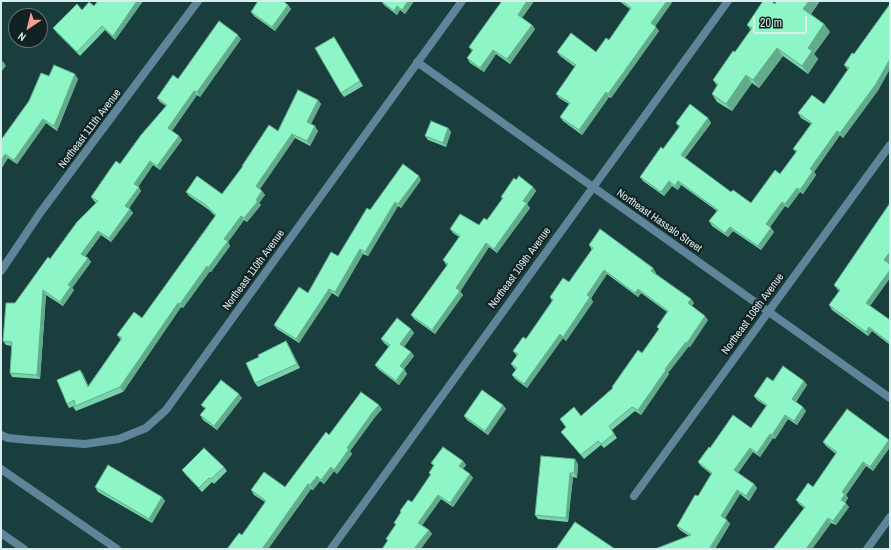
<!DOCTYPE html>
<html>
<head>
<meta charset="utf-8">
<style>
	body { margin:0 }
	#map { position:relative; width:891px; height:550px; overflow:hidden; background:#1a3d3e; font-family:"Archivo Narrow",sans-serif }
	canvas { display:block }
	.frame { position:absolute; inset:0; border:2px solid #daeded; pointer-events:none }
	.north { position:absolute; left:8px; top:8px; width:40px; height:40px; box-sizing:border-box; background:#122121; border:1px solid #627373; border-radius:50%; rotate:215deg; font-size:11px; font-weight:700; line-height:16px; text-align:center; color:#daeded }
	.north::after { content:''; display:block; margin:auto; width:14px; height:18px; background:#f59c93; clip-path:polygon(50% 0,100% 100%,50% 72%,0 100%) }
	.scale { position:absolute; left:753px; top:16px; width:54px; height:18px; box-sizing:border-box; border:2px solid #daeded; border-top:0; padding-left:5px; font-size:12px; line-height:14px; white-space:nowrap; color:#daeded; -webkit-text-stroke:3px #122121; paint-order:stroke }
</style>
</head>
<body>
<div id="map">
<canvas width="891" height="550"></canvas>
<div class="frame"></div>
<div class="north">N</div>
<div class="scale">20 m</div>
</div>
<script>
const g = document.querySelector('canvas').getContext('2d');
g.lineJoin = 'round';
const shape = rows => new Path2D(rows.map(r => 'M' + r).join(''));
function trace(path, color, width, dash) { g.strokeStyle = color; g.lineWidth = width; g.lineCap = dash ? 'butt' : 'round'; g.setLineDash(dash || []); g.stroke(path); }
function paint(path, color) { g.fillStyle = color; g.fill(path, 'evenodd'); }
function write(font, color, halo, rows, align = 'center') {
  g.font = font + ' "Archivo Narrow",sans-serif'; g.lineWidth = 4; g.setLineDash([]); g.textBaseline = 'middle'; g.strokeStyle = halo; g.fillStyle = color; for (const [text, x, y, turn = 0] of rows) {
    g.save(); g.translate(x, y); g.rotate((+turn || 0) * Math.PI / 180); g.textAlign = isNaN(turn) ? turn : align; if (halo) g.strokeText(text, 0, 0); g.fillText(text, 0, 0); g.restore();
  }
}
const service = shape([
	[1,469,117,549],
	[1,533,24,549]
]);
const minor = shape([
	[417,62,890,398],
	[1,271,40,213,198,1],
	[1,435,8,438,29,440,85,444,119,439,146,428,166,410,462,1],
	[634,496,890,145],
	[331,549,728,1],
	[867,549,890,517]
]);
const wall = shape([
	[98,1,143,1,115,40,105,30,80,56,56,32,53,28,82,10,94,6],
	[381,1,414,1,405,14,400,10,397,15,384,5],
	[502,1,534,1,522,18,532,25,535,29,510,64,496,54,484,72,470,63,467,58,472,51,469,47],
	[619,1,673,1,655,26,659,31,611,98,609,97,582,135,563,121,560,117,569,104,559,98,556,94,575,67,560,56,557,52,596,52,609,40,630,9],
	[820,1,811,14,824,24,830,32,814,54,818,59,808,74,783,56,759,88,752,83,732,111,717,102,712,94,717,86,713,80,735,52,751,30,747,25,775,4],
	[288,5,291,9,275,31,254,16,251,12],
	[241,39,200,97,197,95,172,131,179,136,182,140,160,170,153,165,138,187,141,191,129,208,133,213,111,242,101,235,85,257,88,258,91,262,72,288,74,290,63,306,46,295,40,379,12,377,10,373,12,346,6,345,3,341,15,303,50,259,96,203,94,201,91,197,120,164,166,106,160,102,157,98,178,79],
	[337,42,363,86,344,97,341,93],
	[844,65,879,89,843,138,840,135,814,172,816,175,803,194,800,192,788,208,785,206,770,227,774,232,761,250,733,231,728,237,712,226,709,221,717,211,681,185,678,190,672,186,664,196,643,181,640,177,663,149,679,127,676,123,708,118,711,123,685,158,731,192,751,203,780,174,796,152,793,149,811,124,801,118,798,113,824,104,848,70],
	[49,76,78,79,57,131,46,123,17,164,8,158,1,169,1,140,29,101],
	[318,100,321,104,311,124,318,131,310,146,295,138,260,189,262,191,265,195,259,203,261,205,247,222,244,220,228,242,230,246,211,272,210,271,183,308,181,307,123,392,76,411,73,407,74,406,69,408,67,404,80,370,83,374,88,386,121,340,117,335,142,318,215,216,209,210,189,196,186,192,222,194,243,167,242,166,278,131],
	[448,128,451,132,446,147,428,140,425,136],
	[421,180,401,208,398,206,368,256,363,254,338,297,332,293,299,343,277,329,274,325,308,293,338,256,370,210],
	[516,180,533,187,536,191,527,204,530,208,497,253,489,247,460,291,463,295,435,334,414,319,411,315,447,266,443,260,459,237,453,233,450,229,479,225,487,220,502,199,501,197],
	[589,245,653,268,656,273,655,273,691,299,694,303,692,306,708,320,690,347,689,346,668,373,669,374,641,415,635,411,612,430,617,438,604,448,601,445,584,459,561,432,566,428,560,419,581,416,613,388,612,387,642,353,659,329,657,327,667,312,641,293,638,297,607,274,591,298,593,302,566,341,563,338,527,388,515,379,512,375,516,370,514,368,511,364,517,356,513,351,526,339,552,301,550,297,569,282,592,250],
	[890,260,888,263,890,264,890,278,870,306,890,320,890,345,872,331,868,336,832,310,829,305,839,291,837,289,834,285],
	[411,329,414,333,404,347,411,352,414,356,404,369,407,374,399,385,378,369,375,365,389,347,384,343,381,339],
	[286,341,289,346,300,368,258,387,255,383],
	[773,381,804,381,807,385,796,402,806,411,797,425,788,419,775,439,773,438,760,457,753,452,738,473,754,484,757,488,749,501,740,494,725,518,730,524,715,549,655,549,689,536,680,530,677,526,698,496,711,474,701,466,698,462,710,448,751,428,766,406,757,400,754,396],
	[242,398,217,430,203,420,200,415,205,409,201,405],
	[503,405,506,409,488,435,467,420,464,416],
	[382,409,375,417,350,451,352,454,337,474,334,471,324,484,320,481,313,490,311,489,268,549,227,549,242,535,265,502,254,495,251,490,285,487,329,435],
	[823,442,890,442,890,447,873,471,866,466,846,495,848,498,845,503,849,507,836,525,831,523,812,549,773,549,804,508,799,504,796,500,813,487,836,454,826,446],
	[463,461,466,465,463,469,473,478,453,507,441,499,422,525,429,530,432,534,388,541,386,539,396,525,394,523,401,513,400,511,412,502,431,476,429,473,434,466,431,463],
	[578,464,577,478,573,477,568,522,538,519,535,515],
	[224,467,227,471,214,484,212,482,202,492,185,474,182,470],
	[95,487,162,497,165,501,152,523,98,492]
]);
const shadedWall = shape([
	[137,1,143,1,115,40,113,36],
	[408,1,414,1,405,14,402,10],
	[527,1,534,1,521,19,518,15],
	[667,1,673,1,654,28,651,23],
	[809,1,820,1,809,17,803,9],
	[288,5,291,9,275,31,272,27],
	[397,6,400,10,397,15,394,11],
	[824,24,830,32,814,54,818,59,808,74,802,66,808,48],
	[532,25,535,29,510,64,507,59],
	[656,27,659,31,611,98,608,94],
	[238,35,241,39,200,97,197,92],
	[777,48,783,56,759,88,753,80],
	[493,50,496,54,484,72,480,68],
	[890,59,890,69,879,89,843,138,840,133],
	[3,61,6,66,1,72,1,64],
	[75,74,78,79,57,131,54,126],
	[746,75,752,83,732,111,726,104],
	[194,91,197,95,171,132,168,128],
	[606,92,609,97,582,135,579,130],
	[318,100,321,104,310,126,307,122],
	[708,118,711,123,684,159,681,155],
	[43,119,46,123,17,164,14,160],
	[315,126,318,131,310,146,307,141],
	[448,128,451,132,446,147,443,143],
	[837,131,840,135,814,172,816,175,803,194,800,190,810,169],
	[292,134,295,138,259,190,256,186],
	[179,136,182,140,160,170,157,166],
	[5,154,8,158,1,169,1,161],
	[150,161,153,165,137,188,134,184],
	[419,176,421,180,401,208,398,204],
	[669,181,672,186,664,196,661,192],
	[678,181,681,185,678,190,675,186],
	[139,187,141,191,128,210,125,206],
	[533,187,536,191,527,204,530,208,497,253,494,249,523,201],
	[797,188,800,192,788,208,785,204],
	[262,191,265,195,259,203,261,205,247,222,244,218],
	[395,202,398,206,368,256,365,252],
	[782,202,785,206,769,228,766,224],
	[130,209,133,213,111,242,109,238],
	[241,216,244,220,228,242,230,246,211,272,208,268,224,239],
	[730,227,733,231,728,237,725,233],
	[771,228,774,232,761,250,758,246],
	[98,231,101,235,84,258,81,254],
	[486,243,489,247,460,292,460,291,463,295,435,334,432,330,456,288],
	[360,249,363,254,338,297,335,292],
	[890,252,890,260,887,264,884,260],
	[88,258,91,262,72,288,74,290,63,306,60,302,68,285],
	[207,266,210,271,183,308,180,304],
	[653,268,656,273,654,275,651,271],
	[604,270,607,274,591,298,593,302,566,341,563,337,587,295],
	[890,270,890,278,869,307,866,303],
	[329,289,332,293,299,343,296,339],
	[638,289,641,293,638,297,635,293],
	[43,290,46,295,40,379,37,375],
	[691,299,694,303,691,307,688,303],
	[178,303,181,307,123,392,120,387],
	[705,316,708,320,690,347,687,343],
	[869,327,872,331,868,336,866,332],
	[411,329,414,333,403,348,400,344],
	[560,334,563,338,527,388,524,384],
	[286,341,289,346,300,368,297,364],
	[686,342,689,346,668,373,669,374,641,415,638,410,665,369],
	[411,352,414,356,403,370,400,366],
	[404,369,407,374,399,385,396,381],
	[80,370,83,374,91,391,88,387],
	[804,381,807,385,794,403,792,399],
	[239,394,242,398,217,430,214,426],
	[379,405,382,409,375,417,350,451,352,454,337,474,334,470,347,448,372,413],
	[503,405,506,409,488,435,485,431],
	[803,407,806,411,797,425,794,421],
	[785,415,788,419,775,439,772,435],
	[770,434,773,438,760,457,757,453],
	[889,440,890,442,890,447,873,471,870,467],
	[750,448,753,452,737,474,734,470],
	[575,459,578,464,577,478,574,473],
	[463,461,466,465,462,470,459,466],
	[863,462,866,466,846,495,848,498,844,504,841,500,842,492],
	[331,467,334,471,324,484,321,480],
	[570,473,573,477,568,522,566,518],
	[470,474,473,478,453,507,450,503],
	[317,476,320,481,313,490,310,485],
	[308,484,311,489,268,549,262,549],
	[754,484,757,488,749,501,746,496],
	[737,490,740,494,724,520,721,516],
	[438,495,441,499,421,527,418,523],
	[162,497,165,501,152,523,149,519],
	[846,503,849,507,836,525,833,521],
	[828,518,831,523,812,549,806,549],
	[727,520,730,524,715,549,710,549],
	[429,530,432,534,421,549,414,549]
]);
const building = shape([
	[98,1,137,1,113,36,102,26,77,52,53,28,77,4,82,10,89,2,94,6,98,1],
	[258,1,283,1,288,5,272,27,251,12,258,1],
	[381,1,408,1,402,10,397,6,394,11,381,1],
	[502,1,527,1,518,15,532,25,507,59,493,50,480,68,467,58,473,50,469,47,502,1],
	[622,1,667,1,651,23,656,27,608,94,606,92,579,130,560,117,570,103,556,94,576,65,557,52,571,33,596,52,606,38,609,40,631,8,622,1],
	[763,1,771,1,775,4,776,1,809,1,803,9,824,24,808,48,812,51,802,66,777,48,753,80,746,75,726,104,712,94,718,84,713,80,733,51,735,52,752,28,747,25,763,1],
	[890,4,890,59,876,84,840,133,837,131,810,169,813,171,800,190,797,188,785,204,782,202,766,224,771,228,758,246,730,227,725,233,709,221,718,210,678,181,675,186,669,181,661,192,640,177,661,147,663,149,680,126,676,123,690,104,708,118,681,155,731,192,733,190,751,203,775,170,780,174,797,151,793,149,812,123,798,113,812,95,824,104,849,68,844,65,852,53,854,54,890,4],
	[219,21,238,35,197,92,194,91,168,128,179,136,157,166,150,161,134,184,139,187,125,206,130,209,109,238,98,231,81,254,88,258,68,285,71,286,60,302,43,290,37,375,10,373,12,342,3,341,6,303,15,303,48,257,50,259,77,222,98,201,91,197,111,168,116,161,120,164,141,135,167,105,157,98,173,75,178,79,219,21],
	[334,37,360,81,341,93,315,48,334,37],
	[54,65,75,74,54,126,43,119,14,160,5,154,1,161,1,140,29,101,41,73,49,76,54,65],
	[298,90,318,100,307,122,315,126,307,141,292,134,256,186,262,191,256,200,258,201,244,218,241,216,224,239,228,241,208,268,207,266,180,304,178,303,120,387,73,407,75,404,74,400,67,404,57,380,80,370,88,387,122,338,117,335,134,312,142,318,216,215,206,205,186,192,197,176,222,194,243,166,242,166,269,125,278,131,298,90],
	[431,121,448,128,443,143,425,136,431,121],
	[403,164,419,176,398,204,395,202,365,252,360,249,335,292,329,289,296,339,274,325,299,287,308,293,331,252,338,256,367,208,370,210,403,164],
	[519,176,533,187,523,201,527,203,494,249,486,243,456,288,460,291,432,330,411,315,448,264,443,260,460,236,450,229,460,214,479,225,484,218,487,220,503,198,501,197,514,178,516,180,519,176],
	[890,203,890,252,884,260,890,264,890,270,866,303,890,320,890,343,869,327,866,332,829,305,840,290,834,285,890,203],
	[600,229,653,268,651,271,691,299,688,303,705,316,687,343,686,342,665,369,666,370,638,410,632,407,609,426,614,434,601,444,598,441,581,455,561,432,566,427,560,419,574,407,581,416,613,388,612,387,638,350,642,353,659,329,657,327,668,311,638,289,635,293,604,270,587,295,590,297,563,337,560,334,524,384,512,375,517,368,511,364,518,354,513,351,523,337,526,339,553,300,550,297,563,278,569,282,593,248,589,245,600,229],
	[397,318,411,329,400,344,411,352,400,366,404,369,396,381,375,365,390,345,381,339,397,318],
	[286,341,297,364,255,383,246,363,259,357,258,355,286,341],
	[783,366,804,381,792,399,803,407,794,421,785,415,772,435,770,434,757,453,750,448,734,470,754,484,746,496,737,490,721,516,727,520,709,549,710,549,655,549,691,535,677,526,695,495,698,496,712,473,698,462,709,447,710,448,733,415,751,428,767,405,754,396,767,377,773,381,783,366],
	[221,380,239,394,214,426,200,415,206,408,201,405,221,380],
	[482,390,503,405,485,431,464,416,482,390],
	[361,392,379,405,372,413,347,448,349,449,334,470,331,467,321,480,317,476,310,485,308,484,262,549,227,549,239,533,242,535,266,501,251,490,264,472,285,487,326,432,329,435,361,392],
	[847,409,889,440,870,467,863,462,842,492,845,494,841,500,846,503,833,521,828,518,806,549,773,549,805,507,796,500,808,483,813,487,837,452,823,442,847,409],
	[443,447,463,461,459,466,470,474,450,503,438,495,418,523,429,530,414,549,382,549,388,540,386,539,396,524,394,523,401,512,400,511,408,500,412,502,431,474,429,473,434,465,431,463,443,447],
	[204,448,224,467,211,479,209,478,199,488,182,470,204,448],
	[541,456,575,459,574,473,570,473,566,518,535,515,541,456],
	[108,465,162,497,149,519,95,487,108,465],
	[575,522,615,549,556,549,575,522]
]);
const streetNames = [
	["Northeast 111th Avenue",90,129,-53],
	["Northeast Hassalo Street",659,221,35],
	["Northeast 109th Avenue",520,268,-54],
	["Northeast 110th Avenue",254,270,-54],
	["Northeast 108th Avenue",753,314,-54]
];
trace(service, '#5e8599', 8);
trace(minor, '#5e8599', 8);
paint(wall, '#79d3aa');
paint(shadedWall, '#63ac8b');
paint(building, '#8df5c6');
trace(building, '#63ac8b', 1);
write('11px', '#daeded', '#122121', streetNames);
</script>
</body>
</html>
